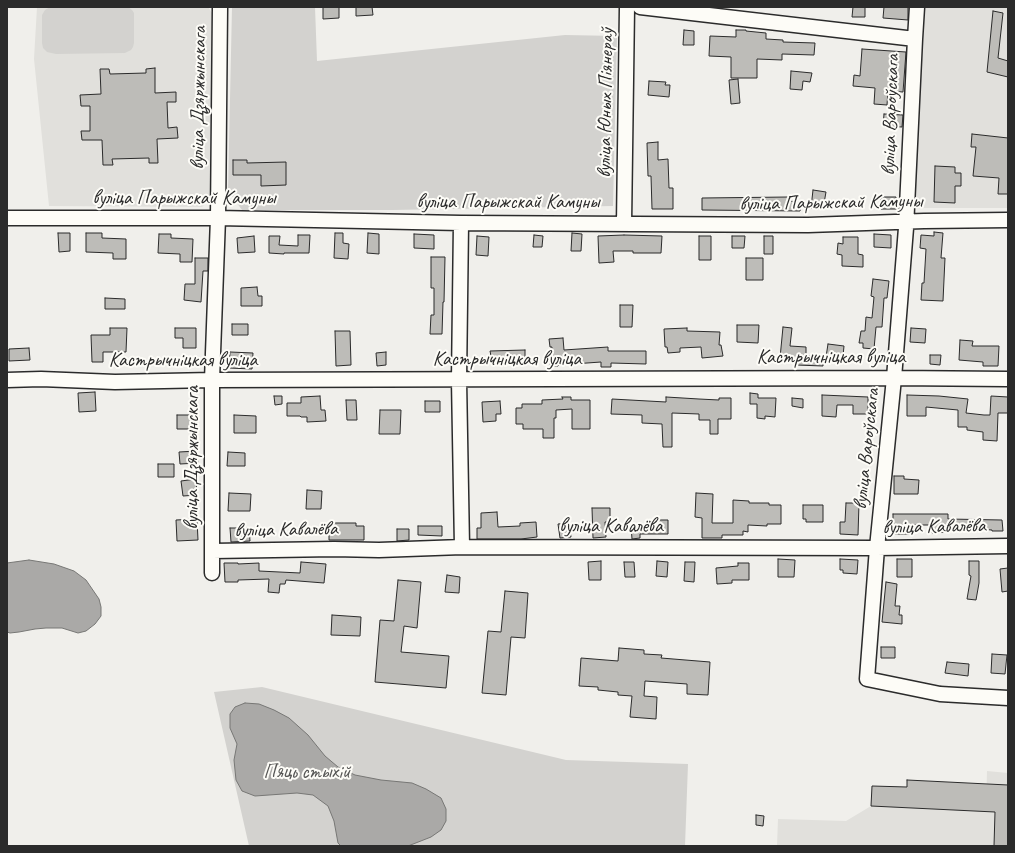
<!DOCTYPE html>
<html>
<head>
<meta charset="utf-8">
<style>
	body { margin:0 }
	#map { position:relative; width:1015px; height:853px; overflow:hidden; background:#f0efeb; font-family:Caveat,sans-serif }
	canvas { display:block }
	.frame { position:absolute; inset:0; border:8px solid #2b2b2b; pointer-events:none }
</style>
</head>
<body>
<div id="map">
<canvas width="1015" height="853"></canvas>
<div class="frame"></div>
</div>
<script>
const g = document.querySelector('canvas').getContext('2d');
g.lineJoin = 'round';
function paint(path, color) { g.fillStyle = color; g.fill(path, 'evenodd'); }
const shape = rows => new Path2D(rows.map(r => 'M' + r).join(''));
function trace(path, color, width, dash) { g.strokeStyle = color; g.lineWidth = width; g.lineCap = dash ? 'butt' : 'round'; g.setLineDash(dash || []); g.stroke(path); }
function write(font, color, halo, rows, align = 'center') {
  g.font = font + ' Caveat,sans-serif'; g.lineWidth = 4; g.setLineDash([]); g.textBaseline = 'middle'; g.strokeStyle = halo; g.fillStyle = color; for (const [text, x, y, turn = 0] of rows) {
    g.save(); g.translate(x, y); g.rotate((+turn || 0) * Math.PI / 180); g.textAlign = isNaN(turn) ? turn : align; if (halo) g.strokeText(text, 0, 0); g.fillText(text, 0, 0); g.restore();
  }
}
const built = shape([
	[37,7,208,7,213,14,213,197,202,207,49,206,34,59],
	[914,7,1008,7,1008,208,924,208,911,209],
	[987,771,1008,773,1008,846,777,846,778,819,846,821,871,806,986,811]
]);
const green = shape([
	[50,7,128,7,132,10,134,13,134,43,133,47,131,50,125,53,56,54,47,52,43,48,42,43,42,15,45,10],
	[232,7,315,7,317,61,565,35,617,36,613,206,393,210,242,210,228,191],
	[262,687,566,760,688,764,685,846,249,846,214,692]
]);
const water = shape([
	[29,560,54,564,74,571,86,580,99,599,101,607,101,616,95,624,86,631,78,633,62,628,46,628,35,629,19,632,10,633,7,632,7,563,29,560],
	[245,703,259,704,274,710,289,718,308,735,325,756,338,767,355,775,381,780,412,783,426,789,441,798,446,809,446,821,441,830,431,837,408,846,341,846,338,843,334,821,328,806,313,795,297,793,255,796,242,791,236,780,234,760,237,744,230,728,230,714,235,707,245,703]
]);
const building = shape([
	[323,7,339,7,339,18,323,19,323,7],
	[356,7,372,7,373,15,356,16,356,7],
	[853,7,865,7,865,17,852,17,853,7],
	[884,7,908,7,908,20,883,18,884,7],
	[993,11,1003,13,998,58,1008,61,1008,77,987,72,993,11],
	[684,30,694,31,694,45,683,45,684,30],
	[736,30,746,30,746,31,766,33,766,39,783,40,783,42,815,43,814,55,782,54,782,60,757,59,757,78,731,78,731,57,709,56,710,36,736,37,736,30],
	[862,49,906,52,903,92,888,91,887,105,874,104,875,88,853,86,854,75,860,76,862,49],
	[155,68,155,93,176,92,176,102,167,102,168,128,177,127,178,138,157,139,158,163,149,163,149,158,112,159,113,165,103,165,102,140,82,140,81,131,90,131,90,106,81,106,80,95,101,94,100,69,109,69,110,74,146,73,146,69,155,68],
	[791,71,812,73,810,82,803,81,802,90,790,89,791,71],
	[738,79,740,103,731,104,729,80,738,79],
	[649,81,666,82,665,85,670,85,669,97,648,95,649,81],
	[884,114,903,115,902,127,883,126,884,114],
	[972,134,1008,138,1008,194,998,194,999,178,973,176,976,147,971,147,972,134],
	[658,142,658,160,668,159,669,188,673,188,673,209,652,209,651,176,648,176,647,143,658,142],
	[233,160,247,160,247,163,286,162,286,185,261,186,261,175,233,175,233,160],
	[935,166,955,167,955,173,961,173,961,186,955,186,955,203,934,202,935,166],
	[813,190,826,192,823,209,811,208,813,190],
	[789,197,788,201,801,202,800,211,702,210,702,198,789,197],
	[881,197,896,197,897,209,881,209,881,197],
	[934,232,943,233,941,258,945,258,943,301,921,300,922,283,924,283,926,249,920,248,921,235,934,236,934,232],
	[58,233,70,233,70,251,59,252,58,233],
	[86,233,102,233,102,238,126,239,126,259,113,259,113,253,86,252,86,233],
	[335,233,343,233,343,243,349,244,348,259,334,258,335,233],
	[368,233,379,234,379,254,367,253,368,233],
	[572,233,582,234,581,251,571,251,572,233],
	[159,234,171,234,171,238,193,239,192,262,180,262,180,254,158,253,159,234],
	[414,234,434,235,434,249,414,248,414,234],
	[874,234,891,235,891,248,874,247,874,234],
	[298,235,310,235,309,253,284,253,284,254,269,253,269,236,280,236,279,245,298,246,298,235],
	[534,235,543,236,542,247,533,247,534,235],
	[624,235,662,236,661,253,633,253,633,251,613,251,614,262,599,263,598,236,624,235],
	[254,236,255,252,238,253,237,238,254,236],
	[477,236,489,237,488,256,476,255,477,236],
	[699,236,711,236,711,260,699,260,699,236],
	[732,236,745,236,744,248,732,248,732,236],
	[764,236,773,236,773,254,764,254,764,236],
	[843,237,858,237,858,254,863,255,863,267,842,266,842,255,837,254,838,243,843,244,843,237],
	[431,257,445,257,444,302,443,302,442,334,430,334,431,315,434,315,434,288,431,288,431,257],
	[195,258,208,258,208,271,203,271,201,302,184,300,185,284,195,284,195,258],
	[746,258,763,258,763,280,746,280,746,258],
	[873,279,889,281,887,298,884,298,882,327,876,327,874,349,863,348,863,343,859,343,861,331,865,331,866,317,872,318,874,297,871,296,873,279],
	[257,287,258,296,262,296,262,306,241,306,241,288,257,287],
	[105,298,125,299,125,309,105,309,105,298],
	[620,305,633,305,632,327,620,327,620,305],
	[232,324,248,324,248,335,232,335,232,324],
	[737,325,759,325,758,343,737,342,737,325],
	[783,327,792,328,790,346,806,347,806,356,823,355,823,366,796,365,796,362,793,362,793,359,780,358,783,327],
	[110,328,127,328,126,352,103,352,103,362,92,362,91,335,110,335,110,328],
	[175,328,196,328,196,348,183,348,183,338,175,338,175,328],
	[687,328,687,331,720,332,719,345,721,345,723,356,702,358,701,347,680,348,680,352,668,353,667,347,665,347,664,329,687,328],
	[911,328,926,329,925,343,910,342,911,328],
	[335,331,350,331,351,365,336,366,335,331],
	[563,338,564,350,608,347,608,351,646,351,646,364,611,363,611,367,601,367,601,362,559,365,558,366,550,366,552,347,550,347,549,339,563,338],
	[960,340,973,341,972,346,999,346,998,366,983,366,983,362,959,360,960,340],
	[828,344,844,346,843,356,841,356,840,358,826,357,828,344],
	[29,348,30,360,9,361,9,349,29,348],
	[525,350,525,364,511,364,511,359,492,361,490,351,525,350],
	[230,352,253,353,252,369,229,368,230,352],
	[386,352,386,365,377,366,376,353,386,352],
	[930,355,941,355,940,365,930,364,930,355],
	[95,392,96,411,79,412,78,393,95,392],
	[750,393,758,394,758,398,776,398,775,417,765,416,765,419,757,418,757,404,750,404,750,393],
	[822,395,868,397,868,414,853,414,853,405,837,405,836,417,822,416,822,395],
	[907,395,939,396,968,399,966,413,984,415,990,415,991,396,1008,397,1008,413,998,413,997,441,983,440,983,432,967,430,967,427,958,427,958,410,926,407,926,416,907,416,907,395],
	[274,396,282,396,282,404,275,405,274,396],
	[320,396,321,410,325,410,326,421,307,422,307,417,301,417,300,416,287,416,287,403,301,403,301,397,320,396],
	[562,397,571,397,571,400,590,400,590,429,572,429,572,409,556,410,556,418,554,418,554,438,543,438,543,429,523,429,523,424,516,424,516,408,522,408,522,404,542,404,542,400,563,399,562,397],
	[666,397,699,399,719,400,719,398,731,398,731,419,718,419,718,434,710,434,710,420,699,420,699,414,672,413,672,447,663,447,662,424,642,423,642,415,611,414,612,399,666,402,666,397],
	[792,398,803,399,803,408,792,406,792,398],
	[346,400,356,400,357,420,347,420,346,400],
	[425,401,440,401,440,412,425,412,425,401],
	[500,401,501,414,496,414,496,421,483,422,482,402,500,401],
	[380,410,401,410,400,434,379,434,380,410],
	[177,415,197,415,197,429,177,429,177,415],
	[234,415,256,416,256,433,234,433,234,415],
	[197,451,198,463,180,464,179,452,197,451],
	[228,452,245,453,245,466,227,466,228,452],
	[158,464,174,464,174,477,158,477,158,464],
	[894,476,904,476,904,479,919,480,918,494,894,494,894,476],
	[196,479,197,495,183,496,181,481,196,479],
	[307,490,322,491,321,509,306,509,307,490],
	[229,493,251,494,250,511,228,511,229,493],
	[696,493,713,494,712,523,733,523,733,500,749,501,749,503,769,503,769,505,781,505,781,524,767,524,767,526,748,525,748,532,743,531,743,535,722,535,722,538,702,538,702,518,695,517,696,493],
	[846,503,859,503,858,535,840,534,840,522,845,522,846,503],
	[803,505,823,505,823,522,806,522,806,519,803,519,803,505],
	[592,508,610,508,610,522,605,522,606,537,593,538,592,508],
	[497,512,498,527,520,526,520,523,536,522,537,537,521,539,477,539,477,528,481,528,481,513,497,512],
	[893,514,948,514,948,519,1002,520,1003,531,992,531,992,530,978,529,978,531,949,530,949,532,932,533,932,525,914,525,914,534,893,534,893,514],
	[197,519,198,540,177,541,176,520,197,519],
	[653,520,668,520,668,534,640,534,640,538,632,539,631,526,653,525,653,520],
	[329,523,356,523,356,526,364,526,364,540,329,540,329,523],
	[569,523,571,537,560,538,558,524,569,523],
	[418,526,442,526,442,536,418,535,418,526],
	[230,528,249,528,250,541,231,542,230,528],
	[397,529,409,529,409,540,397,541,397,529],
	[778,559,795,560,794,577,778,577,778,559],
	[840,559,858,560,857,574,843,573,843,570,840,570,840,559],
	[897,559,912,559,912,577,897,577,897,559],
	[601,561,601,580,589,580,588,562,601,561],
	[657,561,668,562,667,577,656,576,657,561],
	[969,561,979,561,979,583,976,600,967,599,971,576,969,575,969,561],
	[301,562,326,564,324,583,286,580,285,584,280,584,279,593,268,592,269,579,238,580,238,582,225,582,224,563,238,563,238,564,259,563,259,571,300,573,301,562],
	[624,562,634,562,635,577,625,577,624,562],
	[685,562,695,562,694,582,684,581,685,562],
	[738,563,749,563,749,580,732,580,732,583,717,584,716,568,738,566,738,563],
	[1008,568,1008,591,1002,592,1000,569,1008,568],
	[447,575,460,577,459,593,445,592,447,575],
	[398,580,421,582,417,628,404,626,401,652,449,656,446,688,375,682,380,620,394,621,398,580],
	[886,582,897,584,895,606,900,606,899,615,902,615,902,624,882,622,886,582],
	[505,591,528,593,525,638,511,637,506,695,482,693,488,631,501,632,505,591],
	[332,615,361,617,360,636,331,635,332,615],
	[881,647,895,647,895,658,881,658,881,647],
	[619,648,644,650,644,654,662,655,661,658,710,662,708,695,687,694,687,684,645,681,644,696,657,697,656,719,630,717,632,696,618,695,618,692,598,690,598,687,579,686,581,658,618,661,619,648],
	[992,654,1007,655,1005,674,991,673,992,654],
	[947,662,969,664,968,676,945,673,947,662],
	[907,780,1008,785,1008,846,994,846,995,812,871,806,872,786,907,787,907,780],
	[756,815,764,816,763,826,756,825,756,815]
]);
const minor = shape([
	[640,7,915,39],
	[917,7,915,39,906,228,894,378,877,548,867,679,940,694,1008,698],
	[7,218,218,218,461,223,808,225,924,221,1008,220],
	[461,223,459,380,462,547],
	[624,224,627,7],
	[7,380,41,379,115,382,212,380,894,378,1008,379],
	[213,551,334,549,379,550,462,547,877,548,1008,546],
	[212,573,212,380,218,218,220,7]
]);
const streetNames = [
	["вуліца Дзяржынскага",199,98,-89],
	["вуліца Юных Піянераў",606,103,-89],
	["вуліца Вароўскага",891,115,-88],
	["вуліца Парыжскай Камуны",184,199],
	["вуліца Парыжскай Камуны",508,203],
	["вуліца Парыжскай Камуны",831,203,-1],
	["Кастрычніцкая вуліца",831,358],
	["Кастрычніцкая вуліца",507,360],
	["Кастрычніцкая вуліца",183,361],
	["вуліца Вароўскага",867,449,-84],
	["вуліца Дзяржынскага",193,458,-90],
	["вуліца Кавалёва",611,527],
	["вуліца Кавалёва",934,527,-1],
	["вуліца Кавалёва",286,530,-1]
];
const parkNames = [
	["Пяць стыхій",307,773]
];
paint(built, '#e1e0dc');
paint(green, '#d3d2cf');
paint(water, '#aaa9a7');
trace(water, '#777775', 1);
paint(building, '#bdbcb8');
trace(building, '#2b2b2b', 1);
trace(minor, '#2b2b2b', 17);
trace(minor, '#fdfcf7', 14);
write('20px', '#2b2b2b', '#fdfcf7', streetNames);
write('20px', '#555554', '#fdfcf7', parkNames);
</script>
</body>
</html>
